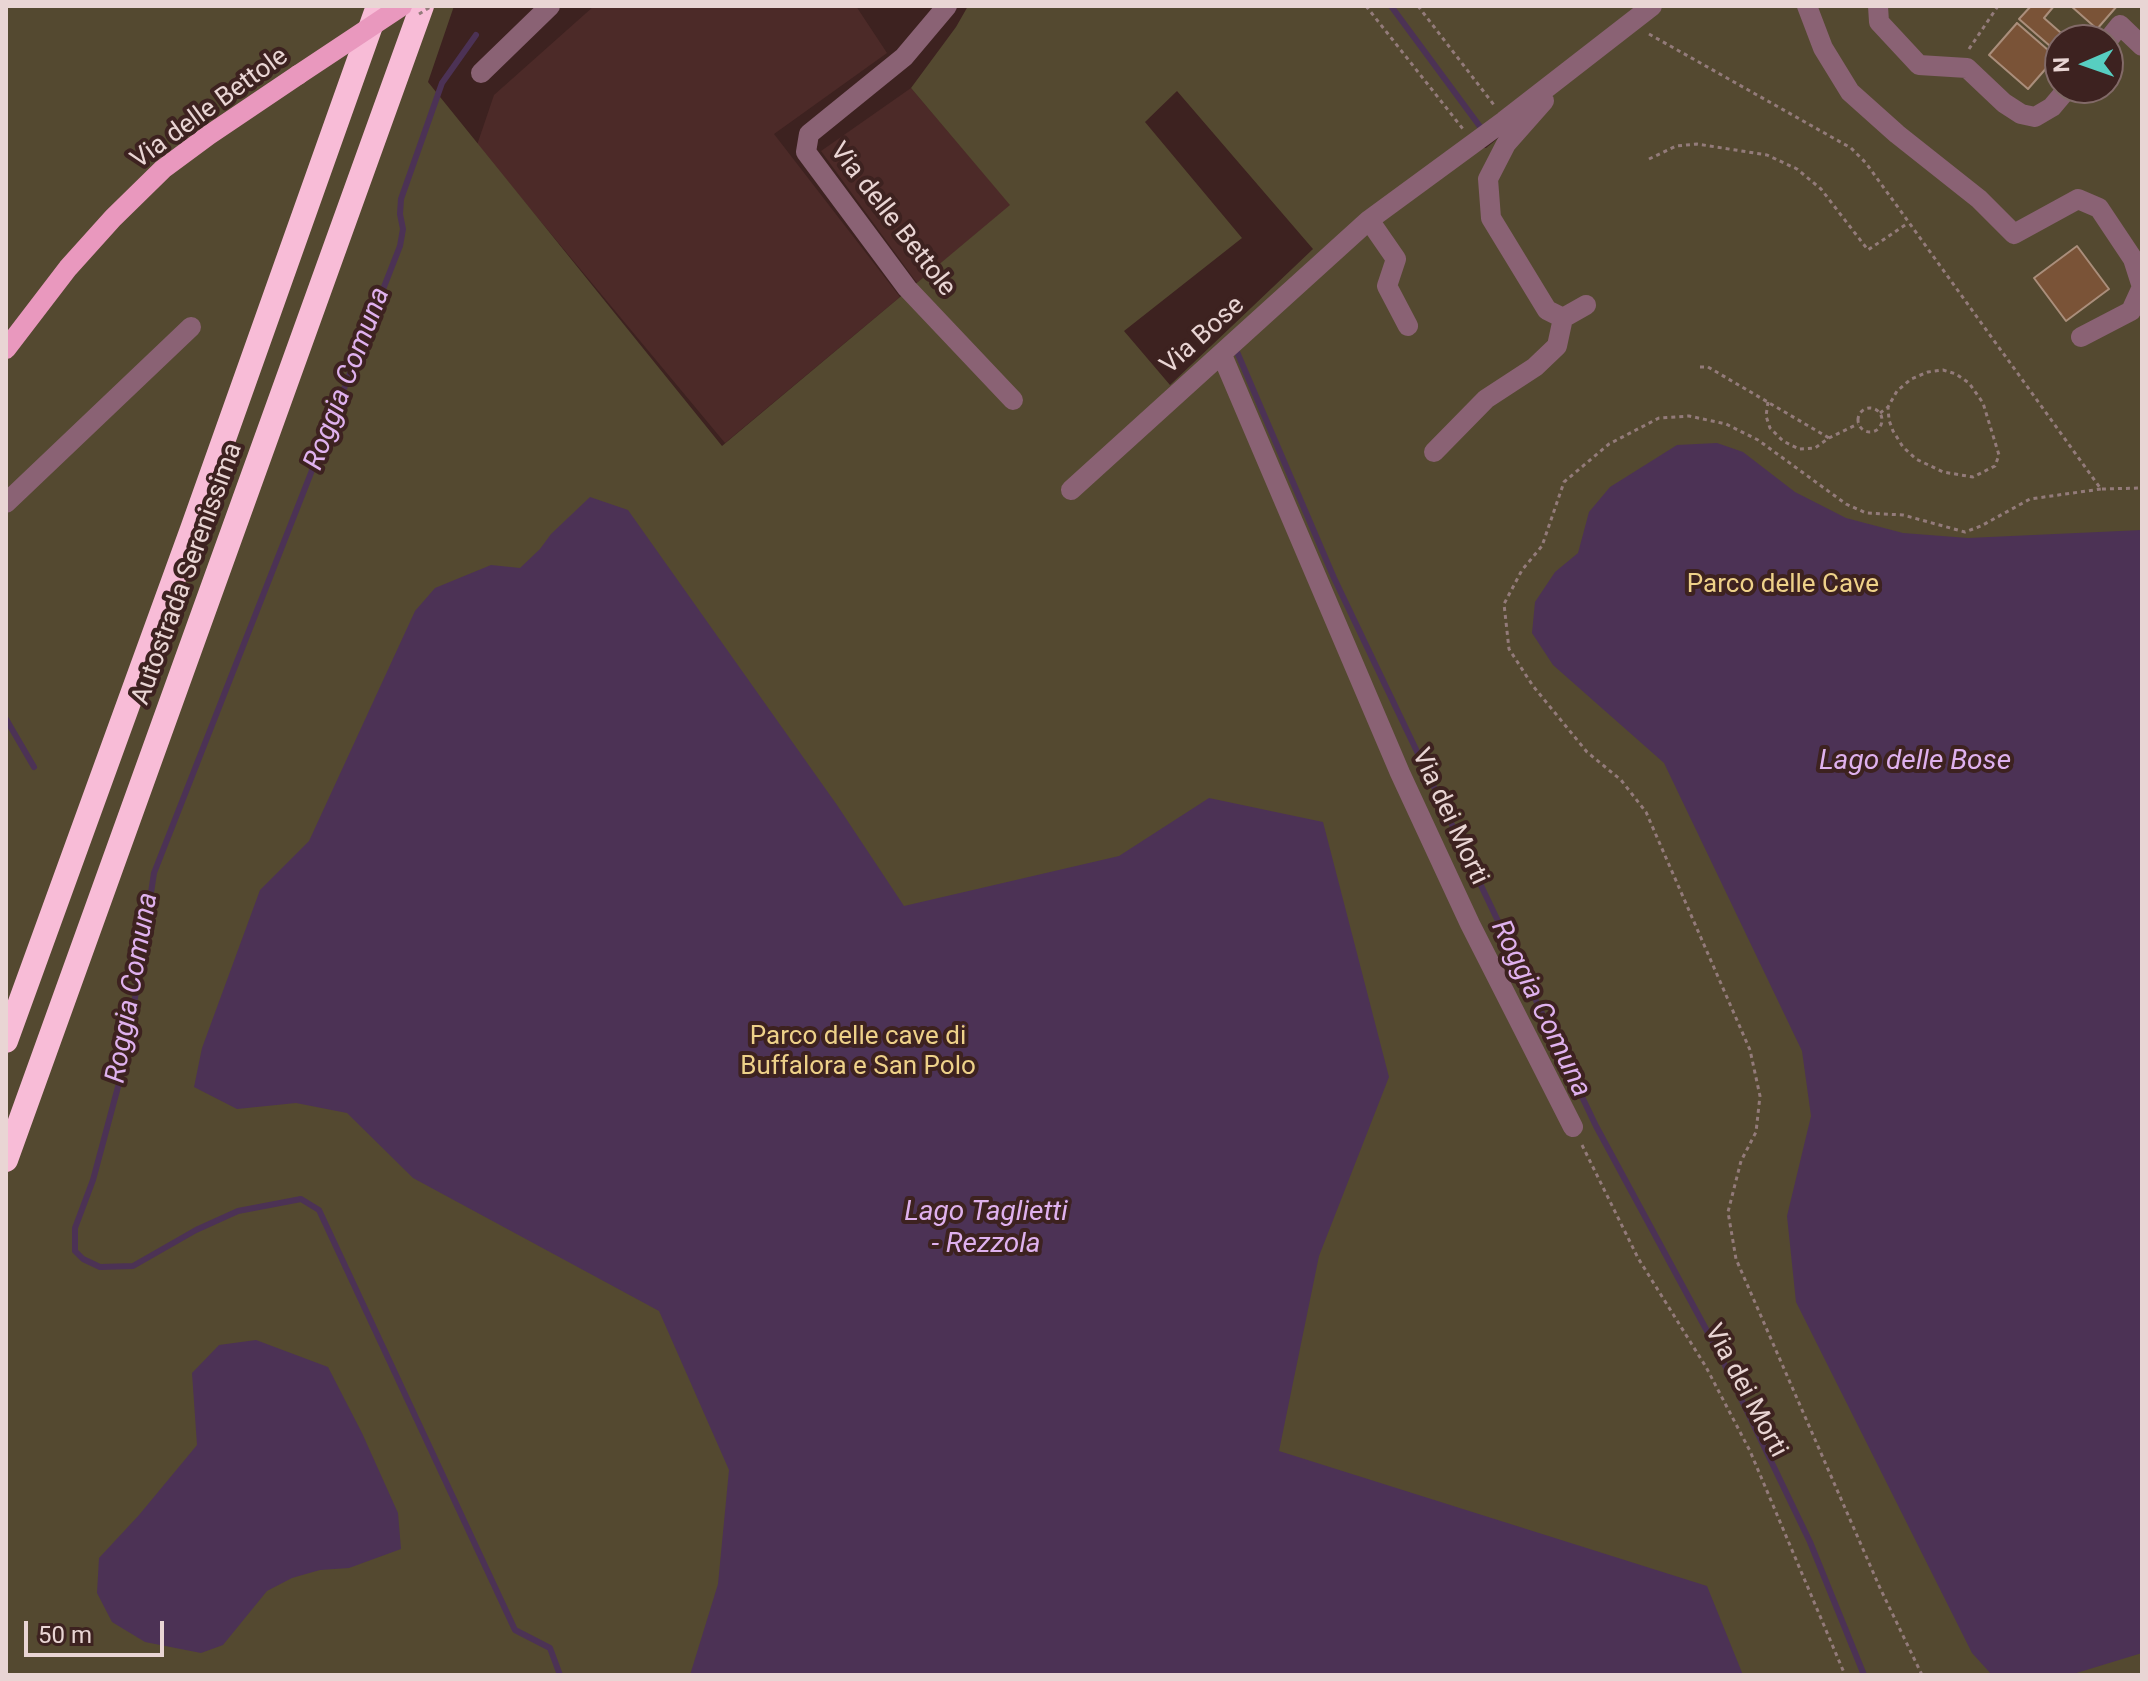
<!DOCTYPE html>
<html>
<head>
<meta charset="utf-8">
<style>
	body { margin:0 }
	#map { position:relative; width:2148px; height:1681px; overflow:hidden; background:#3d2220; font-family:Roboto,sans-serif }
	canvas { display:block }
	.frame { position:absolute; inset:0; border:8px solid #e9d5d4; pointer-events:none }
	.north { position:absolute; left:2044px; top:24px; width:80px; height:80px; box-sizing:border-box; background:#3d2220; border:2px solid #826a68; border-radius:50%; rotate:268deg; font-size:22px; font-weight:700; line-height:32px; text-align:center; color:#e9d5d4 }
	.north::after { content:''; display:block; margin:auto; width:28px; height:36px; background:#57cec1; clip-path:polygon(50% 0,100% 100%,50% 72%,0 100%) }
	.scale { position:absolute; left:24px; top:1621px; width:140px; height:36px; box-sizing:border-box; border:4px solid #e9d5d4; border-top:0; padding-left:10px; font-size:24px; line-height:28px; white-space:nowrap; color:#e9d5d4; -webkit-text-stroke:6px #3d2220; paint-order:stroke }
</style>
</head>
<body>
<div id="map">
<canvas width="2148" height="1681"></canvas>
<div class="frame"></div>
<div class="north">N</div>
<div class="scale">50 m</div>
</div>
<script>
const g = document.querySelector('canvas').getContext('2d');
g.lineJoin = 'round';
function paint(path, color) { g.fillStyle = color; g.fill(path, 'evenodd'); }
const shape = rows => new Path2D(rows.map(r => 'M' + r).join(''));
function trace(path, color, width, dash) { g.strokeStyle = color; g.lineWidth = width; g.lineCap = dash ? 'butt' : 'round'; g.setLineDash(dash || []); g.stroke(path); }
function write(font, color, halo, rows, align = 'center') {
  g.font = font + ' Roboto,sans-serif'; g.lineWidth = 8; g.setLineDash([]); g.textBaseline = 'middle'; g.strokeStyle = halo; g.fillStyle = color; for (const [text, x, y, turn = 0] of rows) {
    g.save(); g.translate(x, y); g.rotate((+turn || 0) * Math.PI / 180); g.textAlign = isNaN(turn) ? turn : align; if (halo) g.strokeText(text, 0, 0); g.fillText(text, 0, 0); g.restore();
  }
}
const built = shape([
	[594,6,856,6,887,53,774,134,900,297,725,443,477,145,494,95],
	[911,88,1011,205,917,283,821,151]
]);
const green = shape([
	[6,6,454,6,428,82,722,446,1010,205,911,88,956,27,968,6,1645,6,1469,149,1486,148,1663,6,2142,6,2142,1675,6,1675],
	[2060,40,2108,40,2108,88,2060,88],
	[1177,91,1313,249,1170,385,1124,331,1242,238,1145,122]
]);
const water = shape([
	[1717,443,1743,452,1795,492,1846,518,1903,533,1968,538,2142,530,2142,1653,2070,1675,1992,1675,1972,1653,1796,1302,1787,1216,1811,1116,1802,1051,1664,763,1553,665,1532,633,1535,602,1555,572,1578,553,1589,512,1610,487,1677,445],
	[590,497,628,510,837,805,904,906,1119,856,1209,798,1323,822,1389,1077,1319,1256,1279,1451,1707,1586,1743,1675,690,1675,718,1584,729,1470,659,1311,413,1178,347,1113,296,1103,237,1109,194,1087,202,1048,260,890,309,841,415,611,435,588,491,565,520,568,540,549,551,534],
	[256,1340,328,1367,362,1433,398,1513,401,1549,349,1568,320,1570,292,1578,267,1591,223,1645,201,1653,145,1642,112,1622,97,1593,99,1558,139,1515,197,1445,192,1373,219,1345]
]);
const stream = shape([
	[1391,6,1484,132],
	[476,35,442,83,401,199,400,214,403,229,400,246,154,873,126,1057,93,1180,75,1228,75,1251,83,1259,100,1267,133,1266,196,1230,238,1211,301,1199,319,1210,515,1630,550,1648,560,1675],
	[1234,345,1334,578,1596,1126,1720,1355,1810,1542,1864,1675],
	[6,719,34,767]
]);
const building = shape([
	[2031,6,2054,6,2044,18,2069,40,2060,40,2058,53,2019,19,2031,6],
	[2071,6,2117,6,2097,29,2071,6],
	[2017,23,2056,57,2028,89,1989,55,2017,23],
	[2077,246,2109,289,2066,321,2034,278,2077,246]
]);
const path = shape([
	[1366,6,1463,129],
	[1418,6,1494,105],
	[1649,34,1851,148,1866,163,2101,489,2142,488],
	[1969,49,1998,6],
	[1649,159,1676,146,1697,144,1767,155,1797,169,1821,189,1868,250,1908,223],
	[1700,367,1708,367,1829,438],
	[1768,402,1766,416,1770,428,1783,441,1799,449,1815,448,1829,438,1858,424],
	'1858 420a12 12 0 1 1 24 0a12 12 0 1 1-24 0Z',
	[1880,413,1888,407,1897,391,1911,379,1928,372,1943,370,1956,374,1969,383,1983,403,1999,455,1995,466,1973,477,1943,472,1916,459,1903,447,1893,431,1889,420,1888,407],
	[1582,1145,1638,1258,1706,1367,1750,1451,1845,1675],
	[1922,1675,1880,1588,1736,1259,1728,1212,1741,1161,1756,1132,1760,1096,1750,1050,1646,812,1621,780,1587,752,1533,686,1509,649,1504,604,1522,570,1542,546,1564,482,1609,444,1659,418,1689,416,1726,424,1758,440,1846,504,1866,513,1903,515,1965,532,1981,526,2030,499,2101,489]
]);
const minor = shape([
	[947,6,904,57,809,134,806,152,907,288,1013,400],
	[1807,6,1823,48,1850,92,1897,134,1979,199,2014,234,2078,199,2099,208,2133,259,2142,287,2131,311,2081,337],
	[1878,6,1879,22,1919,65,1967,68,2004,103,2021,114,2035,117,2052,107,2068,88],
	[2108,40,2120,25,2142,46],
	[481,73,550,6],
	[1544,101,1506,144,1488,179,1491,218,1547,310,1563,318,1586,305],
	[1369,220,1396,259,1387,286,1408,326],
	[1222,355,1400,773,1470,924,1573,1127],
	[1434,452,1486,399,1535,367,1557,346,1563,318],
	[1071,490,1369,220,1504,121,1652,6],
	[6,503,191,327]
]);
const major = shape([
	[6,349,68,268,113,218,163,169,209,135,298,75]
]);
const highway = shape([
	[6,1041,192,529,378,6],
	[6,1160,422,6]
]);
const pathBridge = shape([
	[419,14,432,6]
]);
const majorBridge = shape([
	[298,75,402,6]
]);
const streetNames = [
	["Via delle Bettole",210,109,-36],
	["Via delle Bettole",892,220,52],
	["Via Bose",1203,336,-42],
	["Autostrada Serenissima",188,574,-70],
	["Via dei Morti",1449,817,65],
	["Via dei Morti",1745,1391,62]
];
const parkNames = [
	["Parco delle Cave",1783,585],
	["Parco delle cave di",858,1037],
	["Buffalora e San Polo",858,1067]
];
const waterNames = [
	["Roggia Comuna",348,379,-69],
	["Lago delle Bose",1915,762],
	["Roggia Comuna",133,988,-80],
	["Roggia Comuna",1540,1009,64],
	["Lago Taglietti",986,1213],
	["- Rezzola",986,1245]
];
paint(built, '#4c2a28');
paint(green, '#544930');
paint(water, '#4c3255');
trace(stream, '#4c3255', 6);
paint(building, '#7a5337');
trace(building, '#aa8e7b', 2);
trace(path, '#937b7a', 3, [4, 4]);
trace(minor, '#8a6274', 20);
trace(major, '#e998be', 20);
trace(highway, '#f8bcd7', 24);
trace(pathBridge, '#937b7a', 3, [4, 4]);
trace(majorBridge, '#e998be', 20);
write('26px', '#e9d5d4', '#3d2220', streetNames);
write('26px', '#eed189', '#3d2220', parkNames);
write('italic 28px', '#dfb1ee', '#3d2220', waterNames);
</script>
</body>
</html>
